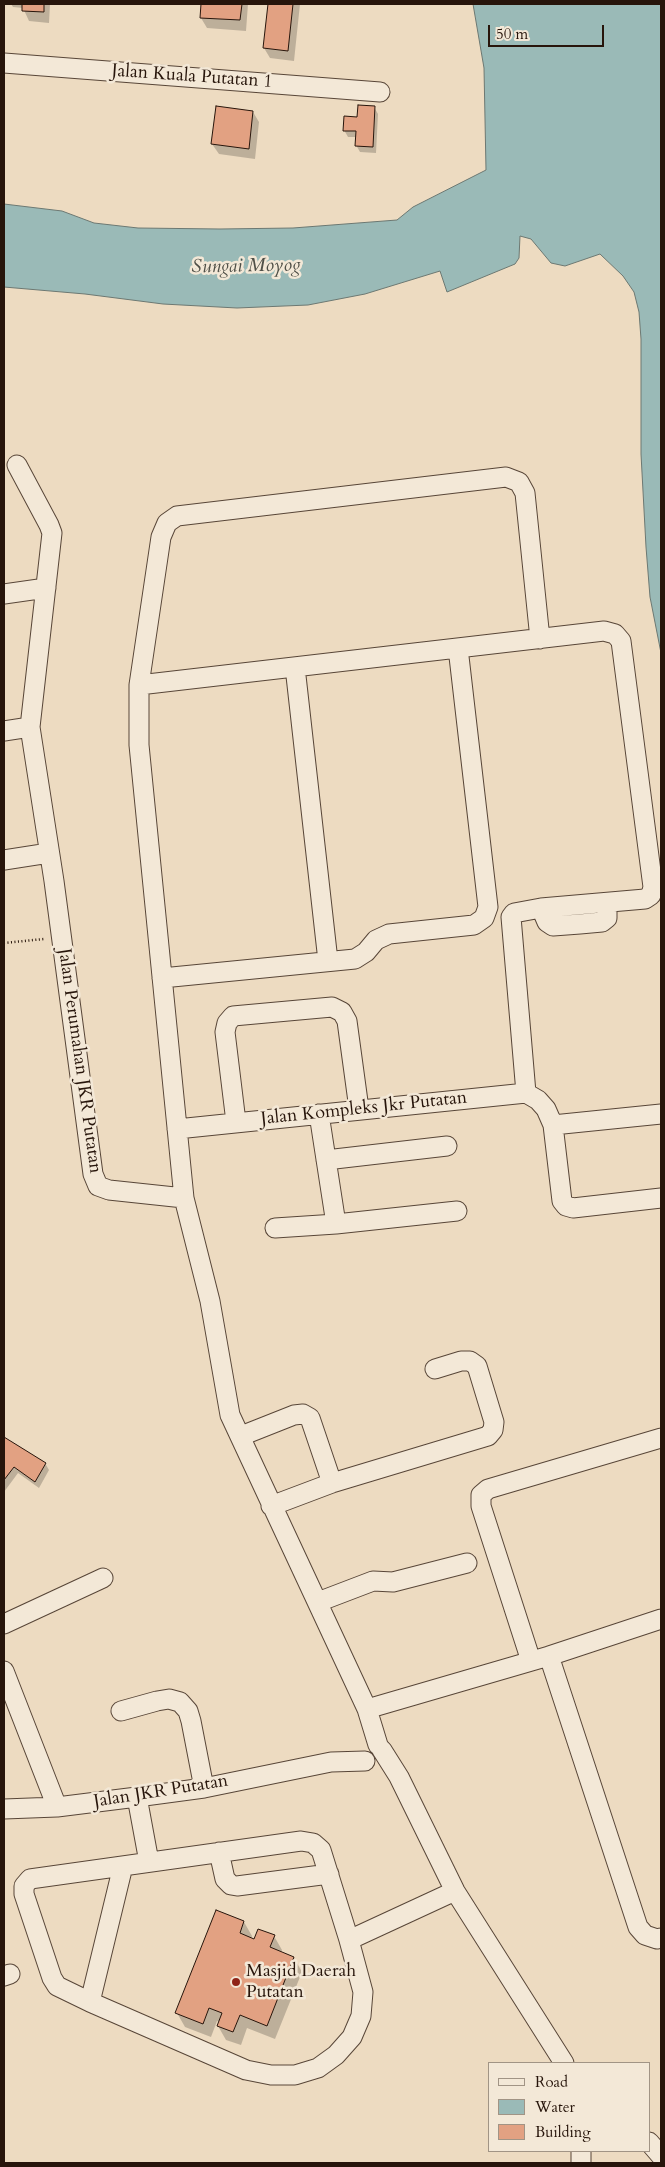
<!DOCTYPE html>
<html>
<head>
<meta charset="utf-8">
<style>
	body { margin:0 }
	#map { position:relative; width:665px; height:2167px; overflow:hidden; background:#eddbc1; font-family:Cardo,serif }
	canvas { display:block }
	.frame { position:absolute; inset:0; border:5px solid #27150b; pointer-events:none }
	.legend { position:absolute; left:488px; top:2062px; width:162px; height:90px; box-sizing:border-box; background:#f3e8d7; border:1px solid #a19485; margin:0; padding:6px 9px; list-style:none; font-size:15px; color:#27150b }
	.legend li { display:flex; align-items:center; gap:10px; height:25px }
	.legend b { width:25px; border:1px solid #a19485 }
	.scale { position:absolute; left:488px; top:25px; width:116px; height:22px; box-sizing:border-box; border:2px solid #27150b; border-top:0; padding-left:6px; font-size:15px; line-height:18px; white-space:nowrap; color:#27150b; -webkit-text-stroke:4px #f3e8d7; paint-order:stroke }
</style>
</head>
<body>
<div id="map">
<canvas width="665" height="2167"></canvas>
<div class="frame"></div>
<ul class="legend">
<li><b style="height:6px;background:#f3e8d7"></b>Road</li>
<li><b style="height:14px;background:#9abab7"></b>Water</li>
<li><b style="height:14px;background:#e2a182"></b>Building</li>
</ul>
<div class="scale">50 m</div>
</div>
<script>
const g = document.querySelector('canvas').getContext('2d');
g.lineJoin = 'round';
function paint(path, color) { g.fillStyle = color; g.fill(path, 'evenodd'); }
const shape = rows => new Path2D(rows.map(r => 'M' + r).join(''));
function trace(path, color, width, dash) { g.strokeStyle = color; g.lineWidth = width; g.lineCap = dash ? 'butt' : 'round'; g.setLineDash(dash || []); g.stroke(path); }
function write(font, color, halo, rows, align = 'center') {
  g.font = font + ' Cardo,serif'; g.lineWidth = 5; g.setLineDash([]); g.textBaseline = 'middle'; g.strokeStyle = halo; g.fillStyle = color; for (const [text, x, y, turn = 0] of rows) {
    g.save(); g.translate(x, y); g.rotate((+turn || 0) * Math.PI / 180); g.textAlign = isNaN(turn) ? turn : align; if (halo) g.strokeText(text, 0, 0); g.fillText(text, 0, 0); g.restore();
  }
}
const water = shape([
	[473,4,661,4,661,653,650,597,646,547,641,454,641,339,639,312,634,292,623,276,600,254,565,266,551,263,531,239,520,236,519,258,515,264,447,292,440,271,365,294,308,305,237,308,163,304,85,294,4,287,4,204,62,211,94,223,138,228,220,229,293,228,397,220,413,207,486,170,484,68,473,4]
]);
const shadow = shape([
	[11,4,50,4,49,23,29,21,23,8,13,7],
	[202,4,248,4,246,31,207,28,201,18],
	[269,4,300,4,294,61,270,58,264,48],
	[374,107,378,114,376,153,360,152,356,145,357,137,348,137,344,130],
	[253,112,259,122,255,159,219,154,212,144],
	[4,1438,45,1463,49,1470,39,1488,18,1473,4,1492],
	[216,1912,244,1922,252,1936,251,1939,255,1941,274,1936,282,1950,281,1953,294,1958,302,1972,275,2039,247,2028,241,2045,226,2040,218,2026,220,2022,217,2021,211,2037,185,2027,177,2013]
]);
const building = shape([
	[22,4,44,4,44,12,22,11,22,4],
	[201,4,242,4,240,20,200,18,201,4],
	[268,4,293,4,288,51,263,48,268,4],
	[358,105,375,106,373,147,355,146,356,131,343,131,344,116,357,117,358,105],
	[216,106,253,111,249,149,211,144,216,106],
	[4,1437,46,1463,35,1482,14,1467,4,1480,4,1437],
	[216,1910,244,1921,240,1933,254,1939,258,1929,275,1935,270,1947,294,1957,267,2026,240,2015,233,2032,217,2026,222,2013,209,2008,203,2024,175,2013,216,1910]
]);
const path = shape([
	[4,943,44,939]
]);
const minor = shape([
	[4,63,380,92],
	[17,465,49,525,52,533,30,727,54,881,93,1174,98,1186,109,1190,184,1198],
	[4,594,46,588],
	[295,667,328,961],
	[139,685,604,631,615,634,621,641,653,887,651,895,645,899,541,908,514,913,511,917,526,1093],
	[4,731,30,727],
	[4,860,49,853],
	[541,908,547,922,553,926,580,924,602,922,607,918,607,903],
	[162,978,355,959,366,952,376,940,389,934,474,925,484,918,488,907,458,648],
	[319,1114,336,1224,457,1211],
	[236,1122,225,1032,227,1023,233,1016,332,1007,342,1012,347,1021,359,1109],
	[553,1125,661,1114],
	[177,1129,526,1093,538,1100,546,1109,553,1125,562,1201,566,1206,573,1208,661,1198],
	[326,1160,447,1146],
	[275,1228,336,1224],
	[241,1436,294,1415,303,1414,310,1418,332,1483],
	[271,1506,332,1483,488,1436,493,1430,494,1422,477,1366,470,1361,461,1361,435,1369],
	[318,1602,373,1581,393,1582,467,1563],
	[4,1624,103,1578],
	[549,1656,661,1619],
	[531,1661,481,1506,481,1495,488,1489,661,1438],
	[4,1671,57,1807],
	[367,1709,549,1656,638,1927,645,1935,657,1939,661,1938],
	[121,1711,157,1701,169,1699,180,1702,188,1711,191,1721,204,1788],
	[378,1745,367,1709,230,1415,210,1301,184,1198,139,745,139,685,161,537,167,523,177,516,506,477,519,482,525,493,540,639],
	[382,1750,399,1777,455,1891,564,2063],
	[137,1797,149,1862],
	[4,1809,57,1807,137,1797,204,1788,331,1762,365,1761],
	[219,1852,225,1879,231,1885,237,1886,329,1874],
	[123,1866,90,2002,246,2070,271,2075,295,2075,318,2068,336,2055,352,2037,361,2016,363,1992,349,1940,455,1891],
	[4,1976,10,1974],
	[90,2002,57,1986,52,1978,24,1894,24,1886,30,1879,301,1841,313,1843,321,1850,349,1940],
	[649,2142,661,2156],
	[581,2163,581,2151]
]);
const markers = [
	[236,1982,5,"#8f2418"]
];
const streetNames = [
	["Jalan Kuala Putatan 1",192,77,4],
	["Jalan Perumahan JKR Putatan",79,1061,82],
	["Jalan Kompleks Jkr Putatan",364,1109,-6],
	["Jalan JKR Putatan",161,1792,-9]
];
const poiNames = [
	["Masjid Daerah",246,1972],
	["Putatan",246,1993]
];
const waterNames = [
	["Sungai Moyog",246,267,-1]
];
paint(water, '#9abab7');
trace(water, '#6c7872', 1);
paint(shadow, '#0003');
paint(building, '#e2a182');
trace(building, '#27150b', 1);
trace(minor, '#584638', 21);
trace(path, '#27150b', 2.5, [1, 2.5]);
trace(minor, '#f3e8d7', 19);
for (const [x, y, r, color] of markers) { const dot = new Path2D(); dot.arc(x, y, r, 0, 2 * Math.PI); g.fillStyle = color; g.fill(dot); trace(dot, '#f3e8d7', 2); }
write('18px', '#27150b', '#f3e8d7', streetNames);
write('18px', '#27150b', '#f3e8d7', poiNames, 'left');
write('italic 19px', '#4f4f47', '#f3e8d7', waterNames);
</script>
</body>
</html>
